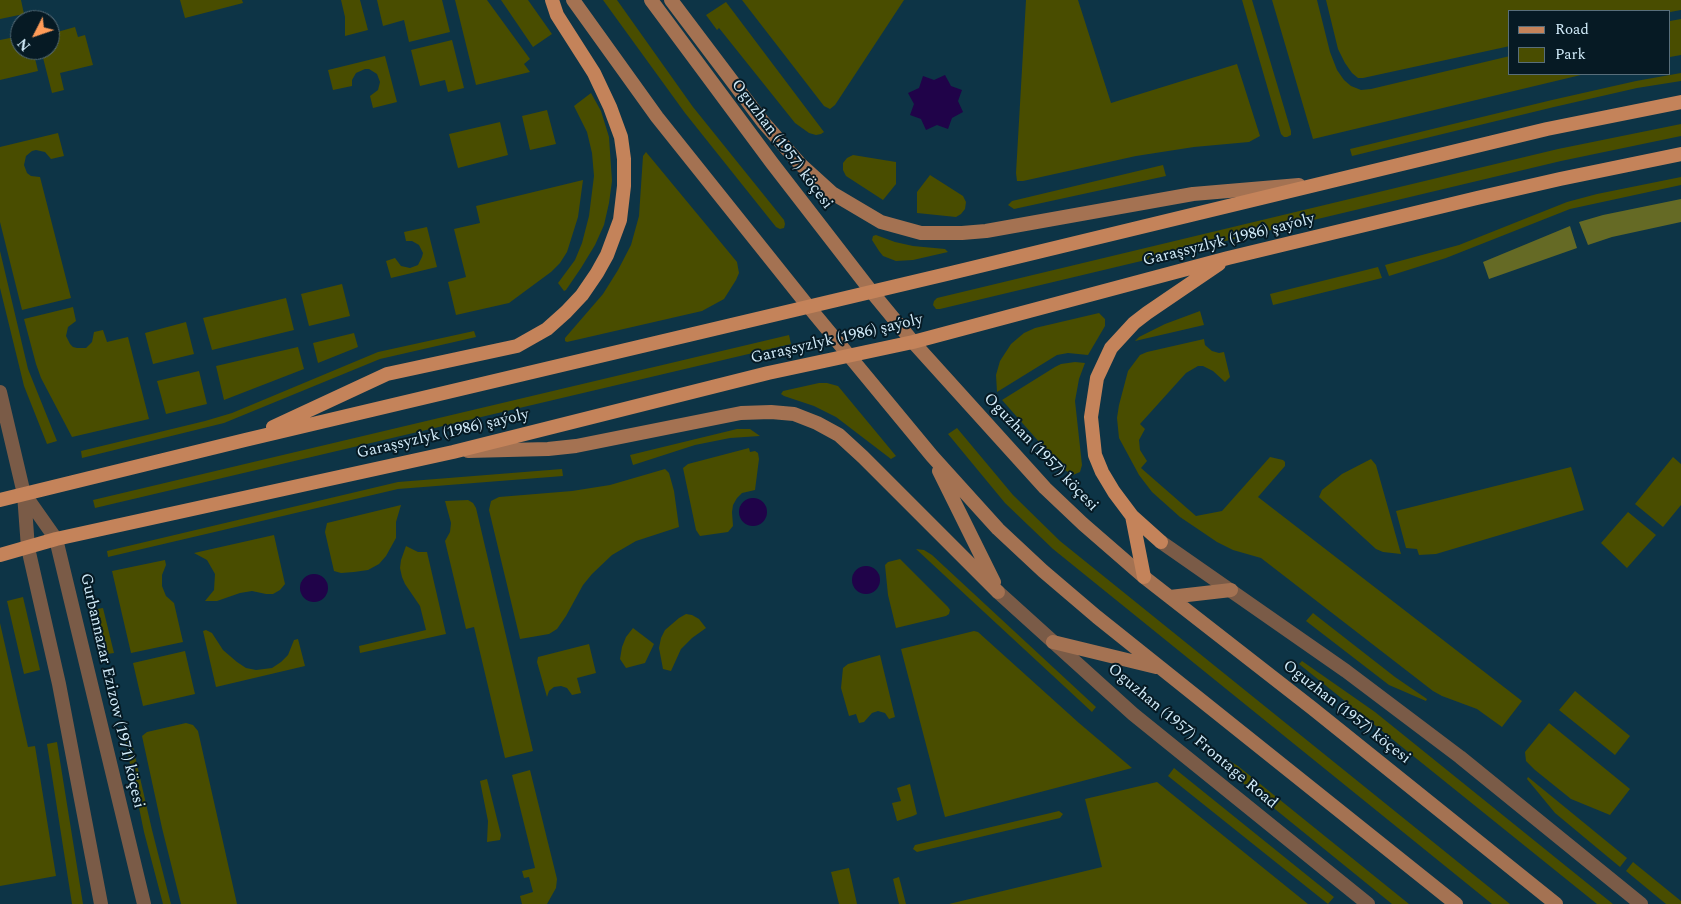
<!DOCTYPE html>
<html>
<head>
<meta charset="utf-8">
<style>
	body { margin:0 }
	#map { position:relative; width:1681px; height:904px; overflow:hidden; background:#0d3446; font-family:Spectral,serif }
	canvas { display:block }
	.legend { position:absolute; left:1508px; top:10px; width:162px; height:65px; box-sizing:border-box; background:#061a24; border:1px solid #586e7a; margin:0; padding:6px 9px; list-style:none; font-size:15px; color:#d2ecfa }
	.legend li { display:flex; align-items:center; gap:10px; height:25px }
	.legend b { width:25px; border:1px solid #586e7a }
	.north { position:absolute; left:10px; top:10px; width:50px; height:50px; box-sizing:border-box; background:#061a24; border:1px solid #586e7a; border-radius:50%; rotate:229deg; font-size:14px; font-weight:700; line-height:20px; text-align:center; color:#d2ecfa }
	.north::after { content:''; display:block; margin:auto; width:18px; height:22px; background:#fe9b58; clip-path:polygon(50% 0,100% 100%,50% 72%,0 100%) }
</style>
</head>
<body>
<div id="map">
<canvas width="1681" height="904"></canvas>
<ul class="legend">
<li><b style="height:6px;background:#c4835a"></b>Road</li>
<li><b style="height:14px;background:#494d00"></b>Park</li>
</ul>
<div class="north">N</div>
</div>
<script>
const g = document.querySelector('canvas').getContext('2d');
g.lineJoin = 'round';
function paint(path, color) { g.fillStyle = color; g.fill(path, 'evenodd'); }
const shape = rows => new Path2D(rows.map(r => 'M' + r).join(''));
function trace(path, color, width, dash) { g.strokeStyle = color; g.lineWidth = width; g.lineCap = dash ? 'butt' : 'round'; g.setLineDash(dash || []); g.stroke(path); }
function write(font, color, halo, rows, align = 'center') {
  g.font = font + ' Spectral,serif'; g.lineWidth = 4; g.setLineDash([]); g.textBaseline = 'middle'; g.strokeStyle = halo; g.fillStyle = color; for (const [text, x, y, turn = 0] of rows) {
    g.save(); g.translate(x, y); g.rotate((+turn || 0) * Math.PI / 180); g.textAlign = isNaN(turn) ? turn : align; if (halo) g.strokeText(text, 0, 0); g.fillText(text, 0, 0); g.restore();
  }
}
const green = shape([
	[0,0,21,0,24,14,0,19],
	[180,0,242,0,243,3,185,18],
	[341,0,360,0,368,30,345,36,345,17],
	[377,0,442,0,450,32,409,42,404,20,383,26],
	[455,0,487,0,530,59,524,64,530,72,476,85],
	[501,0,528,0,552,34,533,47],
	[603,0,617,0,693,107,784,220,785,224,784,228,780,229,776,227,685,113],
	[742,0,904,0,835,105,830,109,824,106],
	[1026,0,1078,0,1111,103,1237,64,1260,136,1249,142,1194,147,1136,156,1023,181,1017,181,1016,173],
	[1242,0,1252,0,1291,131,1291,135,1287,137,1284,137,1281,134],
	[1272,0,1317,0,1330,52,1337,70,1344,80,1351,86,1361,90,1371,89,1510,56,1510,74,1585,74,1313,139],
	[1326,0,1681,0,1681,10,1670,12,1510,11,1510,46,1363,78,1358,78,1352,73,1345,63,1338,49],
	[726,2,824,132,821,134,816,135,809,133,795,123,719,28,717,30,706,15],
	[1681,19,1681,55,1670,57,1670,21],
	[75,27,78,37,85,35,93,65,60,73,64,90,52,93,41,50,50,50,50,34],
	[20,36,20,50,33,50,38,71,0,80,0,40],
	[452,40,464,88,448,92,445,80,420,86,411,50],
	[385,56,397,102,373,108,370,96,378,90,380,82,377,74,369,69,365,69,356,73,352,80,352,86,333,90,328,70],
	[1681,73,1681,81,1637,88,1554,107,1352,156,1350,149,1552,100,1636,81],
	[591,93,601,111,609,137,612,181,609,203,604,225,595,245,581,268,566,290,564,291,558,283,575,260,582,243,589,216,594,176,592,153,587,132,574,106],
	[547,110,556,144,530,150,522,116],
	[500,122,508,155,458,168,449,134],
	[1681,124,1681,136,1561,161,940,309,936,309,933,305,934,301,937,298,1558,149],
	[58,133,64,156,51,159,45,152,36,150,32,151,26,156,24,165,27,173,31,176,40,177,71,298,22,310,0,222,0,147],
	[646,152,737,262,739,273,736,280,724,299,702,311,567,342,565,341,565,338,603,294,618,270,631,245,639,216,643,156],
	[853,155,896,162,896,184,883,200,846,176,843,170,843,163,847,158],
	[1163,165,1166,176,1014,209,1008,205,1012,201],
	[930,175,963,196,966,202,965,209,961,214,956,217,917,213,917,192],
	[1681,177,1681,185,1570,209,1446,258,1389,276,1385,265,1459,245,1567,202,1597,194],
	[583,180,578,217,567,252,560,263,551,272,509,303,456,315,448,282,466,277,454,229,480,223,476,206],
	[427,227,437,267,391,278,386,261,395,258,401,266,410,268,418,265,422,257,423,253,419,245,412,241,406,241,404,232],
	[876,235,895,242,913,246,945,249,948,252,913,260,896,261,883,256,879,251,872,240,873,236],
	[0,251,28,369,57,441,47,444,24,386,0,288],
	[1378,267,1382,278,1273,305,1270,294],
	[342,284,350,316,309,326,301,294],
	[286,298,294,330,212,350,203,318],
	[73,307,76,321,68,327,66,336,70,344,73,347,77,348,86,348,92,342,94,332,103,330,107,342,128,337,149,419,72,437,41,378,36,364,24,319],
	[1200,311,1204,325,1135,341,1139,337,1165,324],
	[1099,313,1105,319,1105,326,1088,355,1068,353,1057,355,997,392,996,375,1000,361,1011,344,1024,333,1035,328],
	[186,322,194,354,153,364,145,333],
	[474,331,476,337,380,359,224,423,82,458,81,451,205,421,232,413,378,352],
	[354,333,358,347,318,363,313,343],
	[789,335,791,344,95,508,93,500],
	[1204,339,1205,345,1212,351,1219,353,1224,352,1230,377,1225,382,1213,371,1203,366,1198,366,1186,373,1140,424,1145,429,1139,440,1140,450,1147,461,1141,468,1196,516,1222,511,1270,457,1283,460,1285,462,1285,466,1258,497,1522,701,1502,727,1477,709,1442,696,1433,691,1261,558,1233,550,1217,542,1180,517,1152,492,1139,475,1119,438,1117,418,1119,405,1128,371,1140,355,1147,352],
	[298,347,304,369,224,400,216,366],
	[1075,362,1085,363,1079,379,1075,401,1082,465,1080,472,1073,475,1063,469,1002,400,1055,367,1061,364],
	[199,371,207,404,166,414,157,381],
	[819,383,827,383,838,386,896,456,891,459,836,417,814,406,784,396,781,394,783,391],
	[957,428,1013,495,1060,541,1510,904,1492,904,1053,549,1005,503,948,434],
	[737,429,750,429,760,436,730,438,695,445,633,465,630,455],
	[749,448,750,452,755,451,758,453,759,459,755,490,742,493,737,498,733,505,732,512,733,526,728,532,700,536,696,530,683,468,688,464],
	[1673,457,1681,464,1681,505,1663,527,1635,504],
	[1371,459,1376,465,1401,554,1383,552,1376,549,1319,497,1322,490,1342,474],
	[1571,467,1584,510,1436,554,1419,555,1417,549,1406,548,1396,511],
	[562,469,563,476,398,489,108,557,107,551,398,482],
	[665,469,669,473,674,491,679,527,636,541,612,555,592,574,583,585,566,616,557,629,549,634,520,639,489,510,491,501,499,497,572,491,610,485],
	[468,500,473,503,476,508,533,751,505,758,474,627,466,629,445,541,450,532,451,523,445,501],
	[401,505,396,522,396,538,386,556,379,564,368,570,354,572,341,573,334,571,325,532,327,523],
	[1628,512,1656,535,1627,568,1601,543],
	[274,535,285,584,280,590,273,594,266,594,252,591,240,593,217,601,205,601,214,590,215,574,207,560,194,553],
	[406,546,418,552,427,552,446,634,360,653,359,646,426,630,420,606,405,584,402,577,400,568,401,560],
	[916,549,924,550,932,555,1096,707,1092,712],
	[900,559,948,607,950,610,949,614,946,616,896,628,888,595,885,565,888,562],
	[165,560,166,565,162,575,162,586,166,596,174,603,183,642,131,653,112,571],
	[23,597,40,670,24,674,7,601],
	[103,608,114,653,107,654,97,609],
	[1313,613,1395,677,1427,699,1426,701,1389,685,1306,621],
	[686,614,692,615,699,619,706,628,692,638,681,649,671,671,663,669,659,648,661,638,665,630,679,618],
	[0,623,28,747,35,746,56,876,0,886],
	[633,628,654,644,645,663,626,668,620,659,622,647,626,637],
	[206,630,212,633,223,650,237,662,246,668,256,670,272,668,281,662,288,655,294,640,298,639,305,666,216,687,203,631],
	[974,631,978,632,1079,723,1132,768,945,817,901,649],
	[589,644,596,673,577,678,581,693,572,695,567,688,561,686,554,687,549,691,547,697,537,662,538,657],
	[185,651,195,694,143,706,133,663],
	[880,655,895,717,889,719,885,713,878,711,872,713,864,722,859,723,856,714,849,716,841,688,843,668,848,664],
	[1302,661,1375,712,1613,904,1597,904,1299,664],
	[1575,691,1630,736,1615,755,1559,710],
	[186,723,193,725,198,731,237,904,181,904,162,828,142,736,147,732],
	[1549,723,1630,789,1610,815,1571,799,1535,770,1526,761,1525,752],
	[130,734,152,830,171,904,163,904,144,832,124,735],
	[57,742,83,904,72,904,47,744],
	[1213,757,1228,760,1238,766,1409,904,1392,904,1212,758],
	[1174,768,1334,897,1328,904,1168,776],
	[530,770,557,879,556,888,547,904,522,904,520,896,533,892,529,877,524,878,522,871,535,868,512,775],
	[1528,777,1627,858,1620,867,1555,813,1527,779],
	[487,779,501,835,500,840,487,842,488,821,480,781],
	[1157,782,1308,904,949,904,1102,867,1085,799],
	[910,784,917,814,913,816,897,821,892,803,901,801,897,788],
	[1059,811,1063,814,1060,818,917,852,913,849,915,845],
	[1633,862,1681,901,1681,904,1666,904,1626,871],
	[849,868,857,904,839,904,831,872],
	[899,877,906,904,899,904,893,879]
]);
const forest = shape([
	[1681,199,1681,222,1612,237,1588,245,1579,222,1603,215],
	[1570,226,1577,248,1489,279,1483,262]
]);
const water = shape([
	[945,75,951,86,962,90,958,101,963,112,952,118,948,129,937,125,926,130,921,119,910,115,914,104,908,93,919,88,923,76,934,80],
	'739 512a14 14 0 1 1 28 0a14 14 0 1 1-28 0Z',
	'852 580a14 14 0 1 1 28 0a14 14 0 1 1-28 0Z',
	'300 588a14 14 0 1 1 28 0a14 14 0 1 1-28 0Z'
]);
const minor = shape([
	[1161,542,1346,671,1460,757,1641,904],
	[998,592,1133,714,1368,904]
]);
const tertiary = shape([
	[0,392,24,494,28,548,59,684,101,904],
	[25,495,56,539,144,904]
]);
const secondary = shape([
	[573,0,657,117,808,306,932,456,998,529,1043,571,1097,617,1456,904],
	[651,0,772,163,871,291,913,342,1045,488,1083,524,1144,577,1312,708,1556,904],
	[671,0,763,122,800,164,832,193,881,222,921,233,962,233,986,231,1193,194,1299,185],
	[468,451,548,449,576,446,741,413,771,412,794,414,817,423,839,435,863,457,998,592],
	[939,471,994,582],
	[1170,597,1231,590],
	[1053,642,1156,667]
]);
const primary = shape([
	[273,427,387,374,517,346,547,329,566,312,582,295,597,273,607,255,620,220,624,186,624,159,621,137,610,107,594,73,557,15,552,0],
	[0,500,245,440,951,273,1547,129,1681,102],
	[1132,516,1144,577],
	[1161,542,1132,516,1114,492,1102,472,1095,455,1091,417,1097,378,1111,348,1134,323,1147,313,1219,264],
	[0,555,56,539,453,452,768,373,913,342,1228,258,1477,198,1560,179,1681,154]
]);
const streetNames = [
	["Oguzhan (1957) köçesi",781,145,53],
	["Garaşsyzlyk (1986) şaýoly",1229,241,-14],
	["Garaşsyzlyk (1986) şaýoly",837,340,-13],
	["Garaşsyzlyk (1986) şaýoly",443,435,-13],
	["Oguzhan (1957) köçesi",1040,453,46],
	["Gurbannazar Ezizow (1971) köçesi",111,691,77],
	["Oguzhan (1957) köçesi",1346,713,38],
	["Oguzhan (1957) Frontage Road",1192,737,40]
];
paint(green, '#494d00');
paint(forest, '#656a25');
paint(water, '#200349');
trace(minor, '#7a5b47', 14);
trace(tertiary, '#7a5b47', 14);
trace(secondary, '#a47252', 14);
trace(primary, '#c4835a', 14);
write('16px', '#d2ecfa', '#061a24', streetNames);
</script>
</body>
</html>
